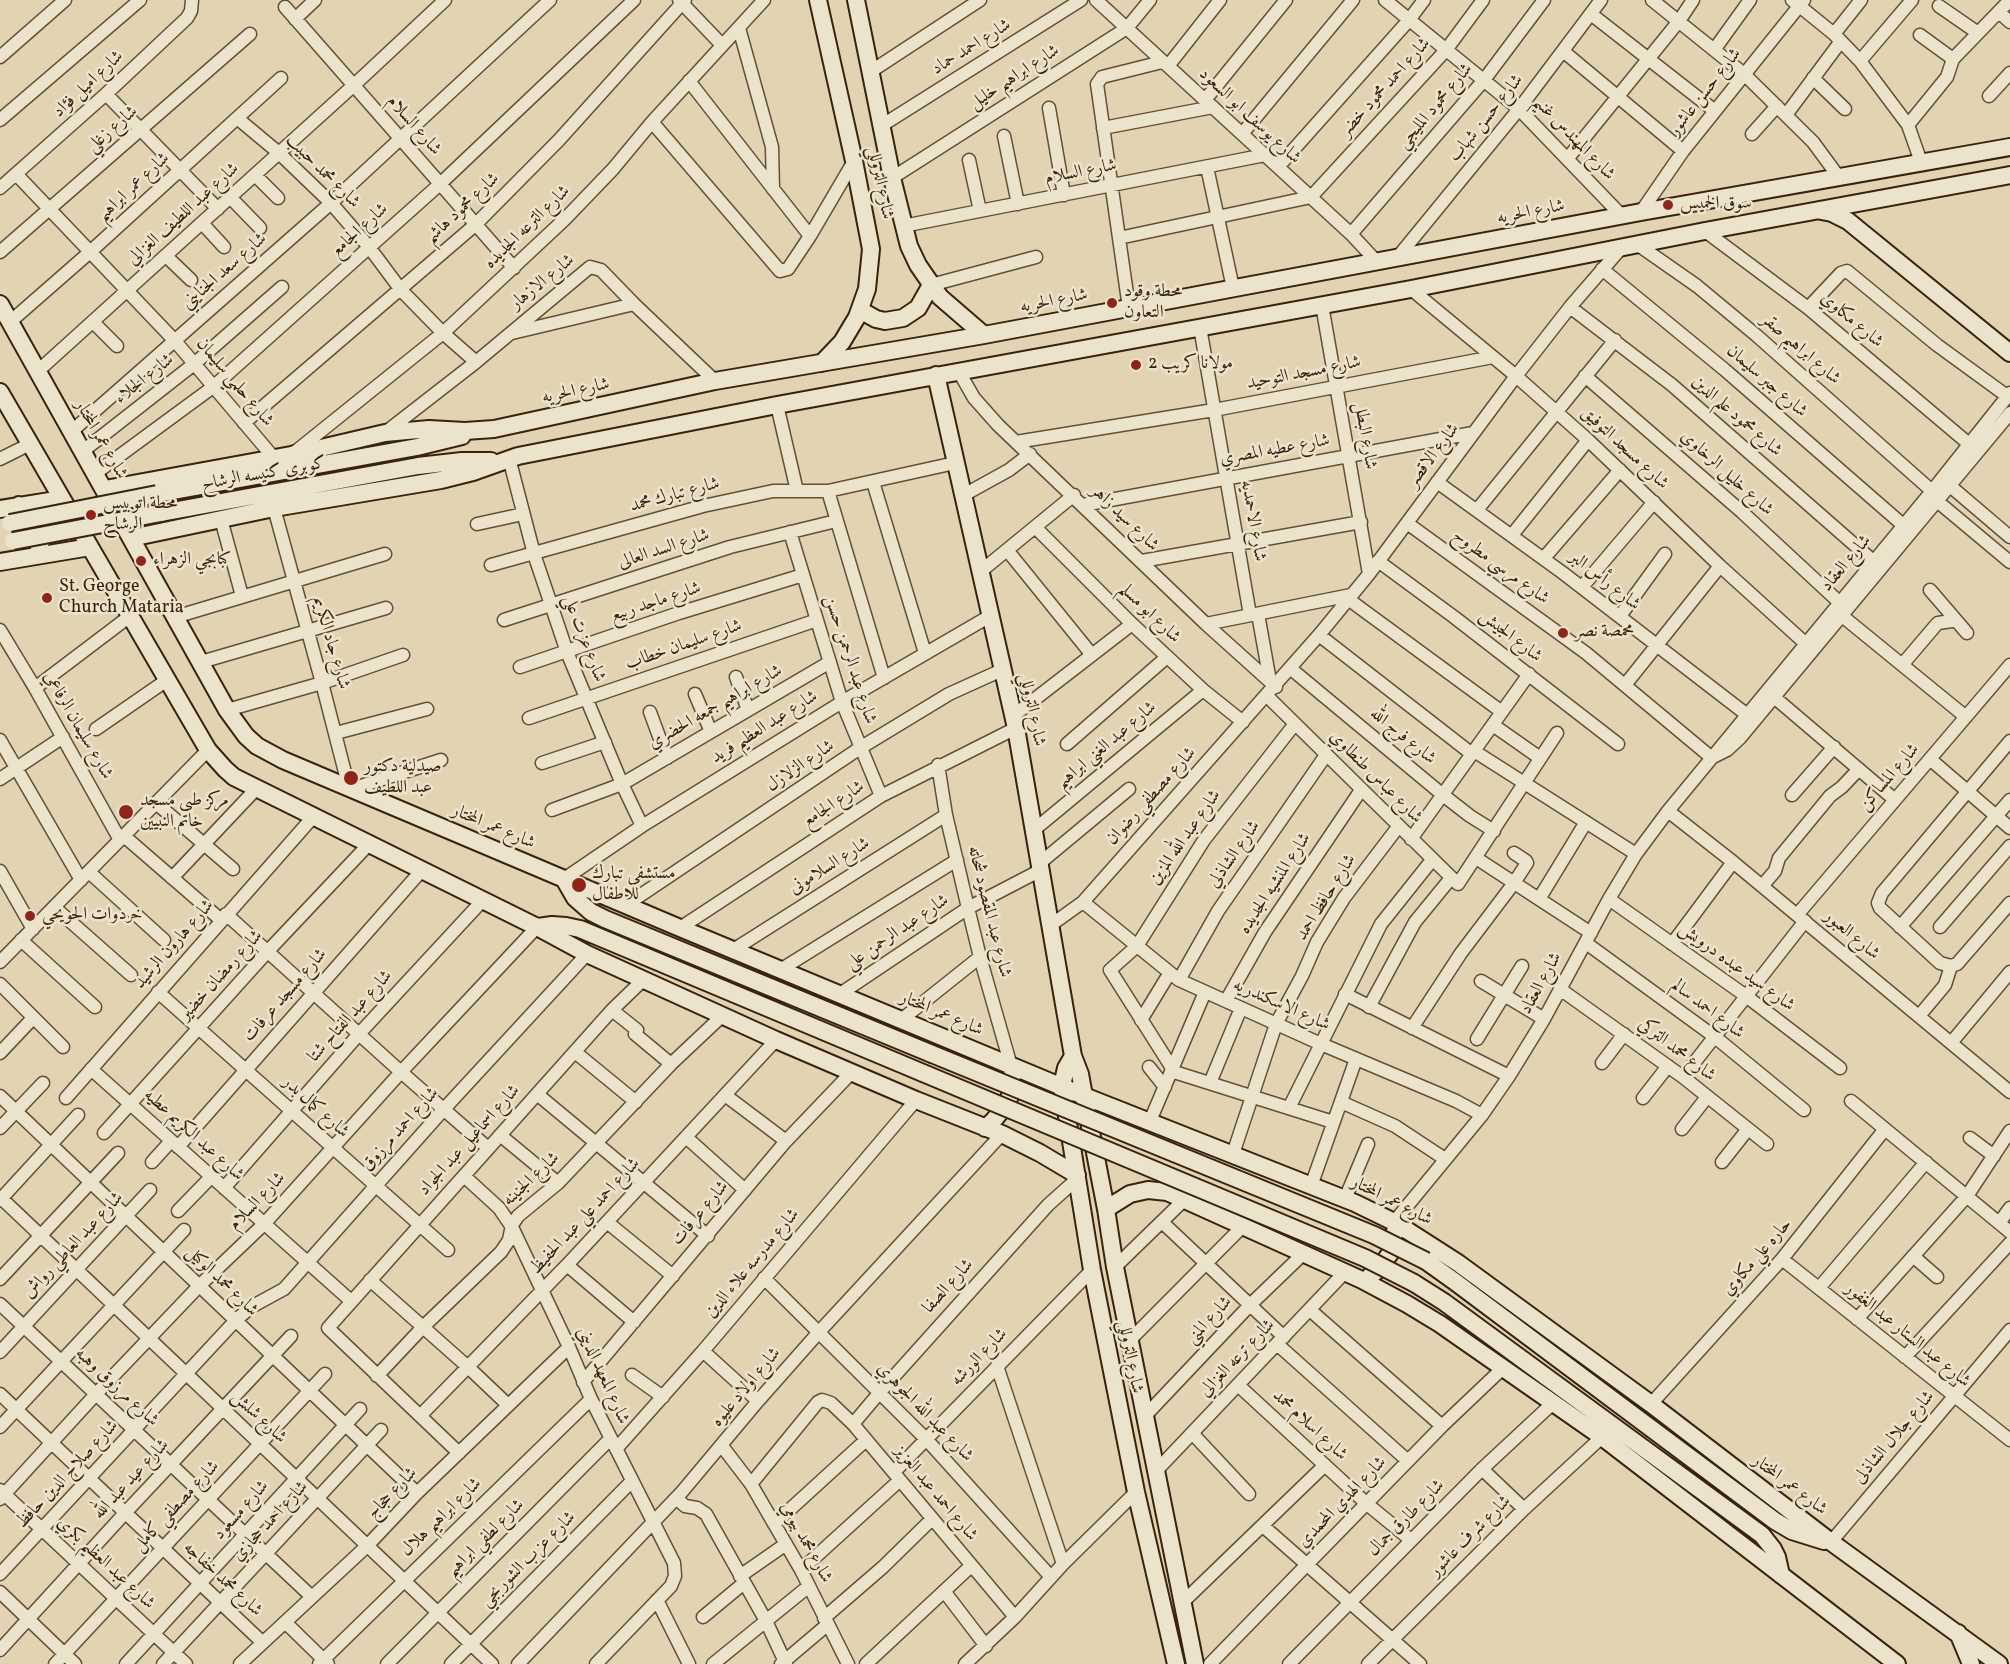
<!DOCTYPE html>
<html>
<head>
<meta charset="utf-8">
<style>
	body { margin:0 }
	canvas { display:block; background:#e2d4b2 }
</style>
</head>
<body>
<canvas width="2010" height="1664"></canvas>
<script>
const g = document.querySelector('canvas').getContext('2d');
g.lineJoin = 'round';
const shape = rows => new Path2D(rows.map(r => 'M' + r).join(''));
function trace(path, color, width, dash) { g.strokeStyle = color; g.lineWidth = width; g.lineCap = dash ? 'butt' : 'round'; g.setLineDash(dash || []); g.stroke(path); }
function write(font, color, halo, rows, align = 'center') {
  g.font = font + ' Vollkorn,Amiri,serif'; g.lineWidth = 5; g.setLineDash([]); g.textBaseline = 'middle'; g.strokeStyle = halo; g.fillStyle = color; for (const [text, x, y, turn = 0] of rows) {
    g.save(); g.translate(x, y); g.rotate((+turn || 0) * Math.PI / 180); g.textAlign = isNaN(turn) ? turn : align; if (halo) g.strokeText(text, 0, 0); g.fillText(text, 0, 0); g.restore();
  }
}
const street = shape([
	[679,0,722,45],
	[1096,0,1351,234,1377,262],
	[1385,0,1519,109,1622,216],
	[1652,0,1744,74,1813,142,1838,176],
	[1792,0,1834,34,1860,61,1908,125,1921,162],
	[1939,6,1978,33],
	[285,7,514,268],
	[1999,12,2010,22],
	[1591,14,1715,111],
	[295,19,315,0],
	[739,28,772,147,773,189],
	[1834,34,1861,0],
	[1920,35,1953,59],
	[1714,50,1750,0],
	[1563,51,1683,151],
	[0,57,65,0],
	[1860,61,1912,0],
	[1168,66,1220,0],
	[870,72,980,0],
	[1813,78,1845,109],
	[689,81,810,236],
	[106,94,218,209],
	[1989,96,2010,73],
	[1205,100,1286,0],
	[1049,108,1064,195],
	[1786,115,1841,41],
	[237,118,279,153,331,203,369,247,401,290,443,333,476,362],
	[0,120,140,0],
	[652,122,780,271,788,269,810,236,854,161],
	[1908,125,1947,77,1953,59,2010,0],
	[881,126,1081,0],
	[1103,128,1213,107],
	[1242,134,1353,0],
	[1752,134,1777,106],
	[1004,136,1018,204],
	[1568,158,1679,21,1693,0],
	[969,160,980,211],
	[1207,167,1233,288],
	[1278,167,1409,20,1424,0],
	[17,175,175,341,274,458],
	[255,175,278,198],
	[892,178,1127,28,1150,0],
	[0,188,106,94,187,18,191,11,192,0],
	[230,197,260,228],
	[1641,212,1683,151,1804,0],
	[202,223,224,247],
	[903,226,1265,155],
	[1705,231,1808,308,1969,444],
	[1351,234,1484,80,1544,0],
	[1119,238,1311,197,1446,50,1483,0],
	[1637,244,1697,286,1756,335,1932,491],
	[0,252,250,34],
	[166,256,191,280],
	[1397,258,1519,109,1601,0],
	[1602,269,1725,370,1903,525],
	[931,285,1036,257],
	[1411,289,1516,376,1588,440,1720,566,1805,643],
	[1322,305,1369,574],
	[1570,307,1672,385,1873,561],
	[1129,308,1097,84,1102,77,1162,62],
	[1808,308,1841,273,1847,271,1937,345,2007,396],
	[10,322,90,252,281,78],
	[93,322,117,346],
	[1200,327,1250,615],
	[512,333,634,304],
	[958,370,974,398,998,425,1206,624,1276,687],
	[38,371,353,86,445,0],
	[1585,376,1742,512,1839,602],
	[777,405,797,491],
	[244,423,475,225,559,140,685,0],
	[72,431,331,203,550,0],
	[386,432,476,362,590,267,601,270,634,304,715,381],
	[1016,442,1214,410,1493,357],
	[83,451,194,364,282,287],
	[295,452,443,333,565,219,613,169,652,122,764,0],
	[509,458,534,554,567,652,622,784,642,826],
	[0,459,30,444],
	[96,473,213,387,440,184,634,0],
	[873,482,925,653],
	[1437,482,1563,573,1746,714],
	[1949,485,2010,537],
	[828,491,884,678],
	[962,496,1009,470,1030,454],
	[1937,501,2010,562],
	[1083,505,1473,433],
	[274,508,322,683,349,788],
	[1477,510,1615,340],
	[221,519,242,596],
	[1407,523,1586,653,1712,758],
	[477,524,523,514],
	[1035,527,1132,624,1203,690,1243,722],
	[790,532,842,702,881,796],
	[1512,535,1588,440],
	[1007,550,1092,655],
	[1544,558,1620,470],
	[1142,561,1361,522],
	[1378,561,1454,617,1618,744],
	[491,565,703,506,773,491,828,491,955,463],
	[980,572,1074,495],
	[1582,587,1654,502],
	[1930,590,1967,633],
	[1348,599,1502,712],
	[1258,614,1270,681],
	[1841,615,1966,717],
	[1620,616,1665,554],
	[175,617,385,554],
	[504,620,730,547,836,521],
	[1206,624,1351,595],
	[0,630,35,688,120,840],
	[1319,635,1472,754],
	[201,662,386,608],
	[1902,665,1936,625,1938,623,1952,621,1954,619],
	[520,667,679,613,803,575],
	[1290,668,1443,795,1470,816,1494,831],
	[736,677,748,710],
	[1625,685,1720,566],
	[35,688,130,616],
	[695,694,711,732],
	[1267,696,1458,884,1557,733],
	[1774,697,1895,800],
	[227,710,322,683,403,655],
	[650,712,667,758],
	[1013,716,1132,624],
	[529,718,817,620],
	[1493,725,1540,758],
	[96,729,167,680],
	[336,733,427,709],
	[0,740,81,880],
	[2010,741,1882,893,1878,903,1880,908,1940,963,1951,966,1957,964,2010,903],
	[1067,744,1167,657],
	[1474,751,1636,854],
	[1713,757,1727,750,1740,738,2010,413],
	[1930,759,2010,828],
	[542,763,605,742],
	[938,765,946,815,968,908,980,957,1011,1066],
	[0,779,63,737],
	[352,789,441,760],
	[1792,795,1834,747],
	[156,803,233,869],
	[552,810,622,784,830,662],
	[1668,811,1733,862,2010,1092],
	[1034,830,1203,690],
	[124,836,221,920],
	[1411,839,1529,674],
	[1476,858,1591,933],
	[1040,863,1129,789],
	[0,871,33,929],
	[89,872,164,940],
	[172,878,256,789],
	[564,879,642,826,842,702,990,616],
	[1762,886,1775,871,1779,858,1830,796,1842,787,1859,769],
	[1539,899,1586,822],
	[1609,899,1746,996,1840,1068],
	[1083,902,1179,980,1321,1044,1456,1101,1482,1115],
	[626,905,860,748,949,694,1002,670],
	[54,907,131,975],
	[226,914,401,1072,488,1148],
	[1797,915,2010,665],
	[1051,925,1083,902,1319,635,1369,574,1516,376,1570,307,1622,247],
	[1900,927,2010,800],
	[1940,927,2010,846],
	[680,928,881,796,1016,728],
	[21,940,95,1007],
	[1586,943,1715,1037,1804,1110],
	[1672,944,1733,862],
	[733,950,946,815],
	[0,962,208,750],
	[780,970,957,860],
	[1179,980,1218,911,1326,755],
	[1481,981,1544,1019],
	[0,984,63,1047],
	[1560,989,1683,1077,1767,1144],
	[158,992,448,1250],
	[840,994,968,908,1041,870],
	[1345,994,1509,1076],
	[1226,1001,1265,932,1361,790],
	[1369,1007,1415,922,1451,878],
	[612,1010,637,1030,635,1034,671,1064],
	[1919,1016,1945,985,1951,966],
	[901,1020,980,957],
	[1141,1020,1169,974],
	[1412,1028,1461,953,1514,883,1527,863,1526,861,1514,853],
	[1477,1039,1522,966],
	[1951,1043,2010,972],
	[575,1052,636,1102],
	[0,1053,33,1018],
	[1602,1063,1624,1034],
	[1149,1067,1165,1087],
	[1172,1068,1110,970,1137,946,1204,840,1294,725],
	[91,1069,351,1301],
	[1171,1071,1333,1122],
	[1683,1077,1805,921],
	[1210,1083,1241,1008],
	[537,1094,708,1236],
	[725,1095,786,1141],
	[0,1096,417,1493],
	[66,1098,313,817],
	[1643,1098,1668,1066],
	[1851,1101,2010,1232],
	[1341,1102,1395,1126,1445,1159],
	[1289,1108,1381,924,1432,860],
	[1150,1121,1205,992],
	[0,1128,43,1083],
	[1682,1129,1707,1097],
	[104,1133,268,951,369,844],
	[500,1135,558,1183],
	[686,1137,745,1190],
	[1970,1138,1994,1156],
	[178,1147,422,870],
	[1233,1154,1276,1024,1302,976,1317,942,1344,898,1398,827],
	[152,1162,171,1141],
	[1722,1162,1748,1129],
	[464,1176,499,1208,512,1227,569,1347,591,1399,674,1563,675,1576,671,1586,596,1664],
	[1311,1186,1356,1059],
	[224,1188,359,1034,483,900],
	[0,1197,492,1664],
	[1345,1199,1368,1144],
	[0,1200,78,1115],
	[178,1211,211,1177],
	[607,1222,673,1276],
	[1162,1222,1284,1337],
	[1394,1222,1482,1115,1509,1076,1544,1019,1609,899,1636,854,1668,811,1932,491,2010,393],
	[1999,1223,2010,1208],
	[1913,1256,1937,1277],
	[1782,1259,2010,1440],
	[567,1265,634,1322],
	[1115,1267,1185,1199],
	[764,1278,926,1439,1051,1577],
	[0,1279,118,1153],
	[370,1280,468,1367,508,1405],
	[1819,1288,1926,1162],
	[0,1304,312,1597],
	[1310,1310,1442,1426],
	[1857,1319,1967,1196,2010,1131],
	[1130,1340,1244,1225],
	[1277,1344,1408,1461],
	[703,1351,758,1401],
	[0,1352,150,1190],
	[1905,1357,2010,1243],
	[997,1366,1063,1564],
	[632,1375,663,1397],
	[377,1376,423,1327,501,1252,509,1240,512,1225,518,1216,558,1183,671,1064,722,1016],
	[583,1382,786,1141,851,1073],
	[1238,1385,1367,1504,1411,1540],
	[0,1394,262,1642],
	[1651,1404,1782,1259,1885,1129],
	[420,1416,567,1265,776,1040],
	[1145,1416,1250,1305,1304,1253],
	[853,1424,880,1392,1048,1205,1077,1179],
	[0,1427,184,1230],
	[1192,1433,1249,1494],
	[722,1446,751,1484,801,1570,848,1664],
	[616,1449,703,1351,916,1100],
	[459,1453,328,1328,612,1010,643,980],
	[1482,1469,1524,1509],
	[1156,1471,1345,1272],
	[894,1472,1092,1270],
	[751,1484,818,1402,822,1400,831,1403,853,1424,1015,1617],
	[0,1490,186,1664],
	[676,1498,685,1506,697,1508,706,1514,766,1621,786,1664],
	[0,1499,96,1394,199,1286,264,1224,401,1072,537,927],
	[774,1524,866,1440],
	[1263,1526,1420,1664],
	[1831,1542,2010,1330],
	[801,1570,900,1480],
	[0,1574,236,1320,251,1307,284,1289,444,1109,587,954],
	[740,1576,786,1544],
	[944,1591,986,1646],
	[0,1592,75,1664],
	[657,1600,689,1664],
	[1183,1602,1325,1465],
	[703,1617,744,1583],
	[824,1618,883,1567,932,1519],
	[285,1622,328,1664],
	[0,1650,125,1513,291,1336],
	[55,1664,325,1374],
	[126,1664,360,1409],
	[163,1664,381,1430],
	[240,1664,367,1546,417,1493,569,1347],
	[319,1664,591,1399],
	[387,1664,611,1438],
	[451,1664,632,1481],
	[518,1664,681,1493,758,1401,819,1332,1002,1134],
	[713,1664,809,1586],
	[781,1664,827,1625],
	[866,1664,971,1566],
	[965,1664,1015,1617,1063,1564,1136,1492],
	[1210,1664,1442,1426,1503,1368],
	[1289,1664,1482,1469,1553,1403],
	[1368,1664,1524,1509,1602,1437]
]);
const secondary = shape([
	[818,0,854,161,871,249,867,289,857,317,842,342,822,363],
	[856,0,892,178,909,246,918,265,940,297,984,335],
	[1821,211,1832,213,1848,221,2010,353],
	[0,304,227,710,246,736,257,746,283,760,680,928,1084,1096,1355,1203,1394,1222,1458,1263,1651,1404,1831,1542,1999,1664],
	[860,310,876,319,885,321,903,318,918,308,931,285],
	[936,375,1016,728,1073,1056,1080,1074,1084,1096,1106,1209,1115,1267,1195,1664],
	[0,392,208,750,225,769,234,777,537,927,587,954,776,1040,916,1100,1002,1134,1040,1153,1077,1175],
	[105,489,291,455,385,433,429,429,465,431,494,429,715,381,984,335,1641,212,2010,147],
	[157,494,417,447,462,436],
	[19,505,32,510,41,520,44,533,39,547],
	[0,509,62,499],
	[161,513,418,466,462,461,491,461],
	[131,538,274,508,441,480,473,472,518,456,777,405,1411,289,1705,231,2010,175],
	[0,562,90,547],
	[564,879,575,898,591,912,605,919,932,1054],
	[538,927,552,925,566,926,580,929,923,1073],
	[1073,1056,1066,1068,1062,1086,1092,1270,1136,1492,1176,1664],
	[985,1128,993,1121,1006,1105,1010,1096,1012,1075],
	[1106,1209,1130,1194,1148,1190,1167,1192,1362,1280,1407,1304,1440,1324,1602,1437,1897,1664],
	[1426,1261,1454,1281,1775,1521,1792,1531,1824,1541],
	[1371,1275,1379,1269,1391,1252,1395,1231],
	[1414,1283,1444,1302,1762,1535,1773,1549,1777,1557,1781,1575],
	[1958,1633,1971,1664]
]);
const secondaryBridge = shape([
	[10,523,157,494],
	[13,541,161,513],
	[932,1054,1374,1235,1426,1261],
	[923,1073,1365,1258,1414,1283]
]);
const markers = [
	[1668,205,6,"#8f2418"],
	[1112,303,6,"#8f2418"],
	[1136,365,6,"#8f2418"],
	[91,515,6,"#8f2418"],
	[141,561,6,"#8f2418"],
	[47,598,6,"#8f2418"],
	[1563,633,6,"#8f2418"],
	[351,778,8,"#8f2418"],
	[126,812,8,"#8f2418"],
	[579,885,8,"#8f2418"],
	[30,916,6,"#8f2418"]
];
const streetNames = [
	["شارع احمد حماد",972,48,-32],
	["شارع ابراهيم خليل",1015,78,-33],
	["شارع اميل فؤاد",89,85,-43],
	["شارع احمد محمود خضر",1386,88,-48],
	["شارع حسن عاشور",1706,93,-52],
	["شارع محمود المليجي",1436,107,-50],
	["شارع يوسف ابو السعود",1249,117,43],
	["شارع حسن شهاب",1487,119,-51],
	["شارع السلام",413,126,49],
	["شارع زغلي",113,130,-41],
	["شارع المهندس غنيم",1573,139,46],
	["شارع محمد حبيب",322,172,45],
	["شارع السلام",1081,173,-11],
	["شارع التروللي",879,183,78],
	["شارع عمر ابراهيم",134,188,-43],
	["شارع محمود هاشم",463,209,-43],
	["شارع الحريه",1531,213,-11],
	["شارع عبد اللطيف الغزالي",184,215,-42],
	["شارع الترعه الجديده",528,228,-44],
	["شارع الجامع",360,231,-42],
	["شارع سعد الجنايني",225,272,-41],
	["شارع الازهار",543,283,-39],
	["شارع الحريه",1054,302,-11],
	["شارع مكاوي",1851,321,40],
	["شارع ابراهيم صقر",1800,350,41],
	["شارع مسجد التوحيد",1304,374,-11],
	["شارع الجلاء",145,380,-38],
	["شارع جبر سليمان",1766,382,41],
	["شارع حلمي سليمان",234,383,50],
	["شارع الحريه",576,392,-12],
	["شارع محمود علم الدين",1736,417,41],
	["شارع البطل",1364,436,80],
	["شارع عمر المختار",100,440,60],
	["شارع مسجد التوفيق",1624,449,43],
	["شارع عطيه المصري",1275,451,-10],
	["شارع الاقصر",1434,456,-53],
	["شارع خليل الرخاوي",1726,474,42],
	["كوبرى كنيسه الرشاح",264,475,-10],
	["شارع تبارك محمد",675,496,-15],
	["شارع سيد زاهر",1124,519,44],
	["شارع الاحمديه",1252,521,80],
	["شارع السد العالى",664,550,-18],
	["شارع العقاد",1847,564,-50],
	["شارع مرسي مطروح",1500,568,36],
	["شارع رأس البر",1604,582,38],
	["شارع ماجد ربيع",656,603,-18],
	["شارع ابو مسلم",1149,614,44],
	["شارع الجيش",1510,637,38],
	["شارع عزت علي",583,639,69],
	["شارع جاد الكريم",330,643,74],
	["شارع سليمان خطاب",684,646,-19],
	["شارع عبد الرحمن حسن",849,660,72],
	["شارع ابراهيم جمعه الحضري",716,708,-30],
	["شارع التروللي",1031,710,78],
	["شارع سليمان الرفاعي",77,726,60],
	["شارع عبد العظيم فريد",765,728,-32],
	["شارع فرج الله",1402,737,39],
	["شارع عبد الغني ابراهيم",1107,746,-40],
	["شارع الزلازل",801,767,-34],
	["شارع عباس طنطاوي",1375,778,45],
	["شارع المساكن",1890,778,-49],
	["شارع مصطفي رضوان",1152,797,-48],
	["شارع الجامع",834,805,-33],
	["شارع عمر المختار",493,828,23],
	["شارع عبد الله المزين",1186,838,-55],
	["شارع الشاذلي",1235,855,-55],
	["شارع السلامونى",830,867,-32],
	["شارع المنشيه الجديده",1276,884,-57],
	["شارع حافظ احمد",1327,898,-58],
	["شارع عبد المقصود شحاته",988,912,76],
	["شارع عبد الرحمن علي",898,933,-34],
	["شارع العبور",1851,936,40],
	["شارع هارون الرشيد",175,945,-49],
	["شارع سيد عبده درويش",1736,968,36],
	["شارع رمضان خضير",222,976,-48],
	["شارع العقاد",1542,984,-61],
	["شارع مسجد عرفات",286,996,-49],
	["شارع الاسكندريه",1281,1006,24],
	["شارع احمد سالم",1707,1010,37],
	["شارع عمر المختار",941,1015,23],
	["شارع عبد الفتاح شتا",351,1017,-48],
	["شارع محمد التركي",1676,1051,37],
	["شارع كمال بدر",315,1108,42],
	["شارع احمد مرزوق",401,1130,-48],
	["شارع عبد الكريم عطيه",193,1136,42],
	["شارع اسماعيل عبد الجواد",470,1141,-48],
	["شارع الجنينه",532,1180,-43],
	["شارع السلام",258,1202,-46],
	["شارع عمر المختار",1391,1202,27],
	["شارع عرفات",701,1214,-50],
	["شارع احمد علي عبد الحفيظ",586,1217,-47],
	["شارع عبد العاطي رواش",74,1246,-47],
	["حاره علي مكاوي",1758,1258,-49],
	["شارع مدرسه علاء الدين",753,1264,-50],
	["شارع محمد الوكيل",221,1282,44],
	["شارع الصفا",949,1287,-48],
	["شارع المني",1210,1321,-47],
	["شارع عبد الستار عبد الغفور",1907,1336,39],
	["شارع التروللي",1129,1357,79],
	["شارع الورشه",980,1358,-46],
	["شارع ترعه الغزالي",1238,1359,-46],
	["شارع المعهد الديني",602,1376,66],
	["شارع مرزوق وهبه",116,1388,43],
	["شارع اولاد عليوه",747,1388,-50],
	["شارع عبد الله الجوهري",924,1413,46],
	["شارع شلش",258,1418,43],
	["شارع اسلام محمد",1309,1426,43],
	["شارع جلال الشاذلى",1895,1438,-50],
	["شارع صلاح الدين حافظ",68,1475,-47],
	["شارع عيد عبد الله",132,1480,-47],
	["شارع عمر المختار",1789,1486,37],
	["شارع حجاج",393,1494,-46],
	["شارع احمد عبد العزيز",935,1494,50],
	["شارع الهدي المحمدي",1343,1503,-46],
	["شارع مصطفي كامل",177,1507,-47],
	["شارع مسعود",242,1511,-48],
	["شارع ابراهيم هلال",442,1518,-44],
	["شارع طارق جمال",1407,1519,-45],
	["شارع احمد حجازي",271,1522,-47],
	["شارع شرف عاشور",1471,1537,-45],
	["شارع لطفي ابراهيم",486,1539,-45],
	["شارع محمد بيومي",805,1543,61],
	["شارع عزب الشوربجي",529,1560,-45],
	["شارع عبد العظيم بكري",105,1564,43],
	["شارع محمد خفاجه",222,1580,43]
];
const poiNames = [
	["سوق الخميس",1680,205],
	["محطة وقود",1124,293],
	["التعاون",1124,314],
	["مولانا كريب 2",1148,365],
	["محطة اتوبيس",103,505],
	["الرشاح",103,526],
	["كبابجي الزهراء",153,561],
	["St. George",59,588],
	["Church Mataria",59,609],
	["محمصة نصر",1575,633],
	["صيدلية دكتور",364,768],
	["عبد اللطيف",364,789],
	["مركز طبي مسجد",140,802],
	["خاتم النبيين",140,823],
	["مستشفى تبارك",592,875],
	["للاطفال",592,896],
	["خردوات الحويحي",42,916]
];
trace(street, '#644f36', 15);
trace(secondary, '#3a230c', 20);
trace(street, '#ece3cd', 12);
trace(secondary, '#ece3cd', 16);
trace(secondaryBridge, '#3a230c', 20, []);
trace(secondaryBridge, '#ece3cd', 16);
for (const [x, y, r, color] of markers) { const dot = new Path2D(); dot.arc(x, y, r, 0, 2 * Math.PI); g.fillStyle = color; g.fill(dot); trace(dot, '#ece3cd', 2); }
write('18px', '#3a230c', '#ece3cd', streetNames);
write('18px', '#3a230c', '#ece3cd', poiNames, 'left');
</script>
</body>
</html>
